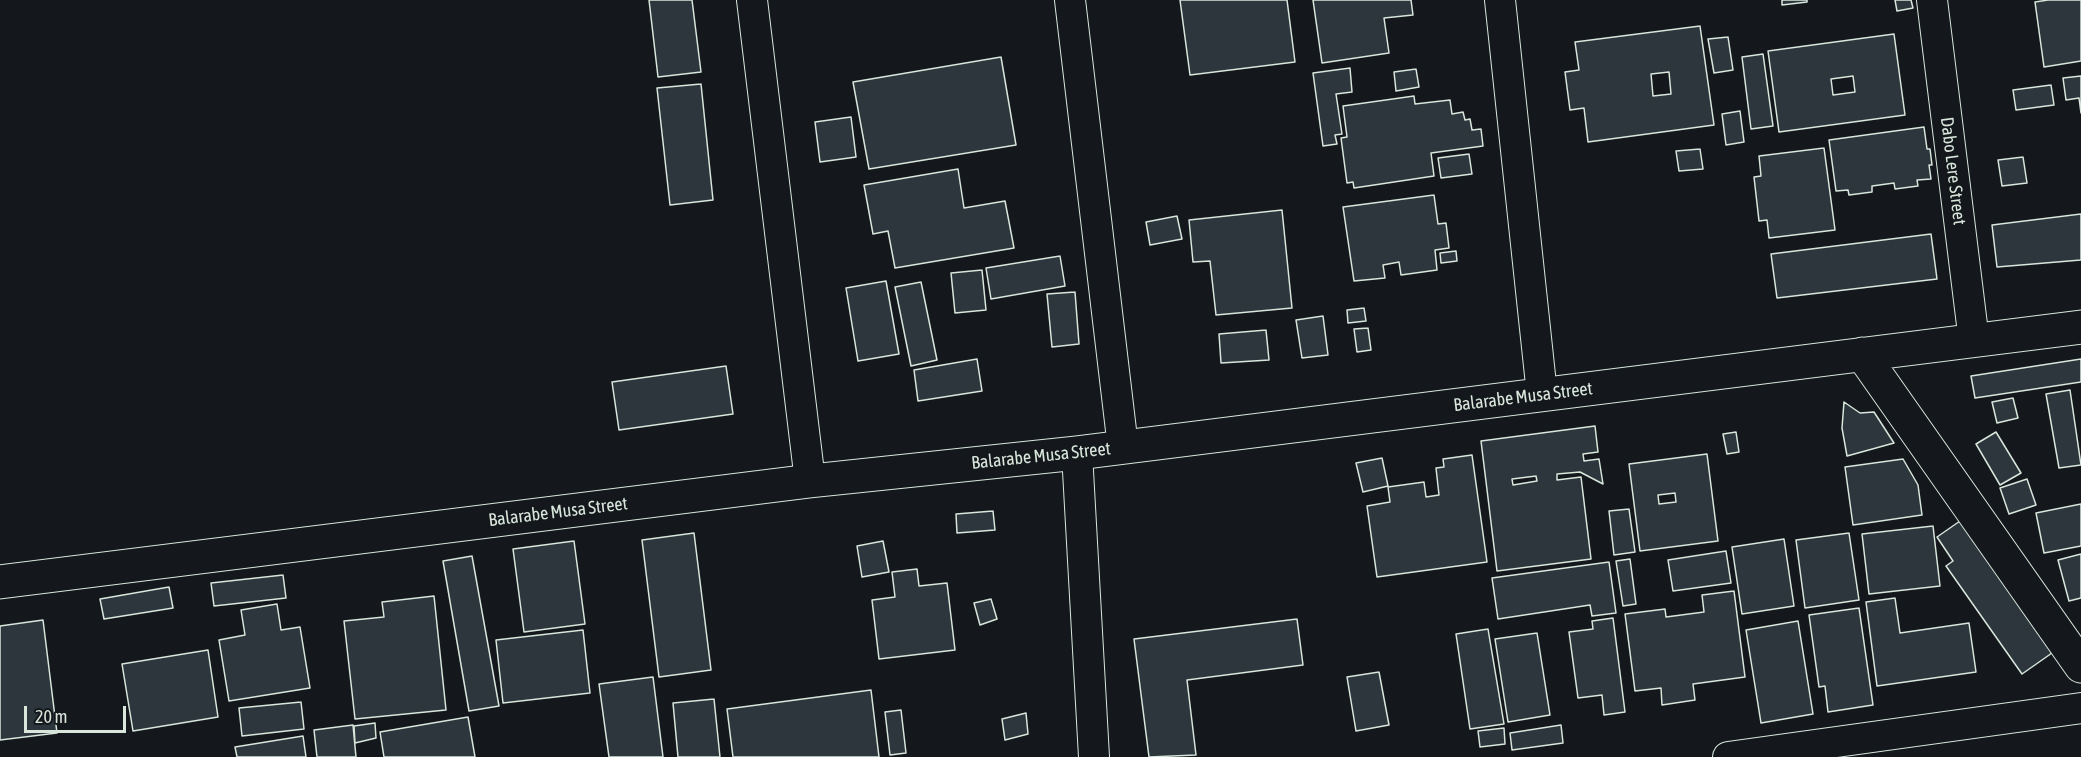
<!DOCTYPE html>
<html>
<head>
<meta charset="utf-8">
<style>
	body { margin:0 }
	#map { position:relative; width:2081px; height:757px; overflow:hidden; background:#14181c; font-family:"Asap Condensed",sans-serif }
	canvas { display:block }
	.scale { position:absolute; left:24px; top:706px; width:102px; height:27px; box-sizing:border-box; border:3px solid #d8e6dc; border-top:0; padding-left:8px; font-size:18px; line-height:21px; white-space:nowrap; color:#d8e6dc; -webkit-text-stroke:4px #14181c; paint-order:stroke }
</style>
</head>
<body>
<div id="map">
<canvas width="2081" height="757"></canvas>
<div class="scale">20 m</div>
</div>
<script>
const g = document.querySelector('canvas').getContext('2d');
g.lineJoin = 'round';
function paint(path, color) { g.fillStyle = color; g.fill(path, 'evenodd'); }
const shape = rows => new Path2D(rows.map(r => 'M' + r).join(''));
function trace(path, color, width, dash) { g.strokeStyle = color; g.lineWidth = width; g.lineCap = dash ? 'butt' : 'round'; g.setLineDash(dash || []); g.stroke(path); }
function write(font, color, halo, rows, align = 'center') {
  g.font = font + ' "Asap Condensed",sans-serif'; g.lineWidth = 4.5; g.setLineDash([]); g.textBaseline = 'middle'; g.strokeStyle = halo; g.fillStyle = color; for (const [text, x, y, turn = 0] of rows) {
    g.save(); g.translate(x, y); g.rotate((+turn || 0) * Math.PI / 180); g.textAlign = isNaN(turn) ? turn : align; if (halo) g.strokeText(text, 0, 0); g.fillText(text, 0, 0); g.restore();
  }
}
const building = shape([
	[649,0,692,0,701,72,658,77,649,0],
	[1180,0,1287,0,1295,62,1190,75,1180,0],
	[1313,0,1411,0,1413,15,1384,18,1389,53,1322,63,1313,0],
	[1782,0,1807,0,1807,2,1782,5,1782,0],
	[1895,0,1911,0,1913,8,1897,11,1895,0],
	[2048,0,2081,0,2081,61,2044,67,2035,2,2048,0],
	[1700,26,1714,125,1588,142,1584,108,1570,110,1565,72,1579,70,1575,42,1700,26],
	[1669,72,1671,94,1653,96,1651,74,1669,72],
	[1894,34,1905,115,1779,132,1768,51,1894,34],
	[1853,76,1855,92,1833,95,1831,79,1853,76],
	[1728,37,1733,70,1714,73,1708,39,1728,37],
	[1763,54,1773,126,1751,129,1742,57,1763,54],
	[1001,57,1016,145,869,169,853,82,1001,57],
	[1350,68,1352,92,1336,94,1342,134,1335,135,1337,144,1323,146,1313,73,1350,68],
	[1416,69,1419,87,1396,91,1394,72,1416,69],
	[2081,76,2081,113,2079,98,2066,100,2063,78,2081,76],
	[701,84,713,200,670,205,657,88,701,84],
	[2051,85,2054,105,2016,110,2013,90,2051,85],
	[1414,96,1415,104,1450,100,1452,114,1463,112,1465,120,1470,119,1472,130,1481,129,1483,146,1431,153,1434,176,1354,188,1353,182,1347,183,1341,138,1347,137,1343,106,1414,96],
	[1740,111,1744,142,1726,145,1722,114,1740,111],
	[851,117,856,157,820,162,815,122,851,117],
	[1924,127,1927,149,1930,149,1932,165,1929,165,1931,179,1917,180,1918,186,1895,189,1894,183,1872,186,1872,192,1849,195,1848,190,1836,191,1829,140,1924,127],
	[1824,148,1835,230,1769,238,1767,220,1759,221,1754,177,1761,176,1759,156,1824,148],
	[1700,149,1703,169,1679,171,1676,151,1700,149],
	[1469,154,1472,174,1441,178,1438,158,1469,154],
	[2023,157,2027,183,2002,186,1998,160,2023,157],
	[958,169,964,208,1005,201,1014,248,895,268,888,231,873,234,864,185,958,169],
	[1434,195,1438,224,1446,223,1449,248,1435,250,1437,270,1401,275,1399,262,1383,265,1385,278,1354,281,1343,207,1434,195],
	[1282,210,1292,308,1216,315,1210,261,1193,262,1189,220,1282,210],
	[2081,214,2081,260,1997,267,1992,225,2081,214],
	[1177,216,1182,239,1150,245,1146,222,1177,216],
	[1931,234,1937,279,1777,298,1771,254,1931,234],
	[1456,251,1457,261,1441,263,1440,253,1456,251],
	[1060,256,1065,286,991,299,986,268,1060,256],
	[982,270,986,310,955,313,951,273,982,270],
	[886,281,899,354,858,361,846,288,886,281],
	[921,282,937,360,911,366,895,287,921,282],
	[1075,292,1079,344,1052,347,1047,294,1075,292],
	[1364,308,1366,321,1348,323,1347,310,1364,308],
	[1323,316,1328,355,1302,358,1296,320,1323,316],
	[1368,328,1371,350,1357,352,1354,329,1368,328],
	[1266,330,1269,360,1221,363,1219,334,1266,330],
	[977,359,982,391,918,401,914,370,977,359],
	[2081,359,2081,382,1975,398,1971,376,2081,359],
	[726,366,733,414,619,430,612,382,726,366],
	[2070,390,2081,465,2059,468,2046,394,2070,390],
	[2013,398,2018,418,1997,423,1992,402,2013,398],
	[1844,402,1860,413,1874,412,1894,443,1847,456,1842,428,1844,402],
	[1595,426,1598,452,1583,454,1584,461,1599,459,1603,484,1580,472,1557,474,1557,480,1581,477,1591,559,1497,571,1481,441,1595,426],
	[1536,476,1537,481,1513,485,1512,479,1536,476],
	[1736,432,1739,452,1727,454,1723,434,1736,432],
	[1996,432,2021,473,2000,485,1976,444,1996,432],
	[1707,454,1718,541,1640,551,1629,464,1707,454],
	[1675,493,1676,502,1659,504,1658,495,1675,493],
	[1472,455,1487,562,1377,577,1367,506,1390,502,1388,487,1424,482,1426,497,1439,495,1436,468,1444,467,1443,459,1472,455],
	[1382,458,1388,486,1363,492,1356,463,1382,458],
	[1903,459,1918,485,1922,515,1853,525,1845,467,1903,459],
	[2027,479,2036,505,2009,514,2000,488,2027,479],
	[2081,504,2081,546,2044,553,2036,513,2081,504],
	[1629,509,1635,552,1614,555,1609,511,1629,509],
	[993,511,995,530,957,533,956,514,993,511],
	[1960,521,2052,653,2022,674,1946,566,1953,561,1937,537,1960,521],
	[1933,526,1940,586,1869,594,1862,534,1933,526],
	[694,533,711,670,659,677,642,540,694,533],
	[1849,533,1859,600,1805,608,1796,540,1849,533],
	[1784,539,1794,606,1742,614,1732,547,1784,539],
	[574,541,585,624,524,632,513,549,574,541],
	[883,541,889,572,862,577,857,546,883,541],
	[1726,551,1731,583,1673,591,1668,560,1726,551],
	[2081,554,2081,598,2069,601,2058,560,2081,554],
	[472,556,499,706,469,711,443,561,472,556],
	[1630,559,1636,604,1623,606,1616,561,1630,559],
	[1609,562,1616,613,1592,616,1590,605,1498,619,1492,578,1609,562],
	[917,569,919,586,947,583,955,650,879,659,872,600,895,597,892,572,917,569],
	[283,575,286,598,214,606,211,583,283,575],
	[169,587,173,608,104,619,100,599,169,587],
	[1734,591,1745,677,1693,684,1695,700,1662,705,1661,688,1635,691,1625,614,1665,609,1666,617,1704,612,1702,595,1734,591],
	[434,596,446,710,355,719,344,621,384,617,382,602,434,596],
	[1895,598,1900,633,1969,623,1976,672,1877,686,1866,602,1895,598],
	[991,599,997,619,980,625,974,603,991,599],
	[277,604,281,630,300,627,310,688,229,701,219,640,245,635,241,610,277,604],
	[1859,608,1873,705,1828,712,1825,686,1819,687,1809,615,1859,608],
	[1613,618,1625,712,1604,715,1602,695,1578,698,1569,632,1593,629,1592,621,1613,618],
	[1297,619,1303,665,1187,680,1196,755,1149,757,1134,639,1297,619],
	[43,620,57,733,0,740,0,626,43,620],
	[1798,621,1813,714,1761,723,1746,630,1798,621],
	[1488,629,1504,724,1470,729,1456,634,1488,629],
	[583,630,590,693,503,703,496,640,583,630],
	[1537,633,1550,715,1508,722,1495,639,1537,633],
	[208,650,218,717,133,731,122,664,208,650],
	[1379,672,1389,725,1356,731,1347,677,1379,672],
	[653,677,663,757,609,757,599,684,653,677],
	[871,690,879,757,733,757,727,709,871,690],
	[714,699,720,757,678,757,673,703,714,699],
	[301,702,304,729,242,736,239,708,301,702],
	[901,710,906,753,890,755,885,712,901,710],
	[1026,713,1028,734,1005,740,1002,719,1026,713],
	[468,717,475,757,384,757,380,732,468,717],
	[375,723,376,738,355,743,354,726,375,723],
	[353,725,356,757,317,757,314,730,353,725],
	[1561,725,1563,743,1512,750,1510,733,1561,725],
	[1504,728,1505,744,1480,747,1478,731,1504,728],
	[303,736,306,757,237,757,235,747,303,736]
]);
const street = shape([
	[752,0,810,481],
	[1070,0,1123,447],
	[1500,0,1542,394],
	[1932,0,1974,341],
	[1077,453,1094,757],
	[1728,757,2081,708]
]);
const secondary = shape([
	[1862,354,2081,666],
	[0,582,810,481,1077,453,2081,327]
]);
const streetNames = [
	["Dabo Lere Street",1953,171,83],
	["Balarabe Musa Street",1523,397,-7],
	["Balarabe Musa Street",1041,456,-6],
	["Balarabe Musa Street",558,512,-7]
];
paint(building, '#2c363c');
trace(building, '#d8e6dc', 1.5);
trace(street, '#d8e6dc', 32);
trace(secondary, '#d8e6dc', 35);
trace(street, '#14181c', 30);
trace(secondary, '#14181c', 33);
write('18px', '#d8e6dc', '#14181c', streetNames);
</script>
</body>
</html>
